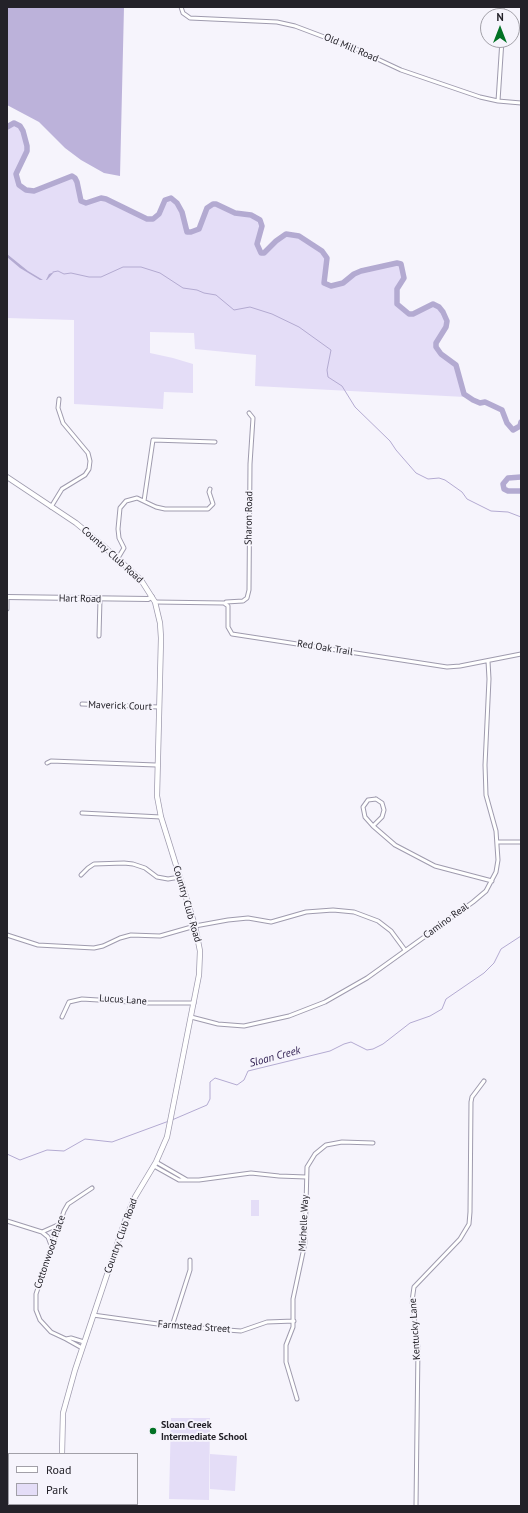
<!DOCTYPE html>
<html>
<head>
<meta charset="utf-8">
<style>
	body { margin:0 }
	#map { position:relative; width:528px; height:1513px; overflow:hidden; background:#f6f4fc; font-family:"PT Sans",sans-serif }
	canvas { display:block }
	.frame { position:absolute; inset:0; border:8px solid #242229; pointer-events:none }
	.legend { position:absolute; left:8px; top:1453px; width:130px; height:52px; box-sizing:border-box; background:#f6f4fc; border:1px solid #a2a0a8; margin:0; padding:5px 7px; list-style:none; font-size:12px; color:#242229 }
	.legend li { display:flex; align-items:center; gap:8px; height:20px }
	.legend b { width:20px; border:1px solid #a2a0a8 }
	.north { position:absolute; left:480px; top:8px; width:40px; height:40px; box-sizing:border-box; background:#f6f4fc; border:1px solid #a2a0a8; border-radius:50%; rotate:0deg; font-size:11px; font-weight:700; line-height:16px; text-align:center; color:#242229 }
	.north::after { content:''; display:block; margin:auto; width:14px; height:18px; background:#027225; clip-path:polygon(50% 0,100% 100%,50% 72%,0 100%) }
</style>
</head>
<body>
<div id="map">
<canvas width="528" height="1513"></canvas>
<div class="frame"></div>
<ul class="legend">
<li><b style="height:5px;background:#fff"></b>Road</li>
<li><b style="height:11px;background:#e4ddf7"></b>Park</li>
</ul>
<div class="north">N</div>
</div>
<script>
const g = document.querySelector('canvas').getContext('2d');
g.lineJoin = 'round';
function paint(path, color) { g.fillStyle = color; g.fill(path, 'evenodd'); }
const shape = rows => new Path2D(rows.map(r => 'M' + r).join(''));
function trace(path, color, width, dash) { g.strokeStyle = color; g.lineWidth = width; g.lineCap = dash ? 'butt' : 'round'; g.setLineDash(dash || []); g.stroke(path); }
function write(font, color, halo, rows, align = 'center') {
  g.font = font + ' "PT Sans",sans-serif'; g.lineWidth = 3.5; g.setLineDash([]); g.textBaseline = 'middle'; g.strokeStyle = halo; g.fillStyle = color; for (const [text, x, y, turn = 0] of rows) {
    g.save(); g.translate(x, y); g.rotate((+turn || 0) * Math.PI / 180); g.textAlign = isNaN(turn) ? turn : align; if (halo) g.strokeText(text, 0, 0); g.fillText(text, 0, 0); g.restore();
  }
}
const green = shape([
	[14,124,20,126,23,131,27,146,27,151,15,174,18,185,25,190,34,191,72,177,77,183,81,201,86,203,101,198,106,199,147,220,153,220,160,214,165,200,171,199,174,200,181,212,187,232,191,233,200,229,208,209,213,204,217,205,235,213,251,216,260,220,261,226,256,244,258,251,260,253,265,253,276,241,286,235,299,237,322,251,326,258,323,284,331,287,343,284,356,273,397,264,401,265,403,278,397,289,397,304,409,315,413,315,433,305,443,312,446,321,446,327,435,343,435,347,441,354,455,365,462,390,465,397,255,386,256,355,195,349,194,333,150,332,150,353,173,358,193,364,193,393,164,392,163,409,74,404,74,320,7,318,7,128],
	[251,1200,259,1200,259,1216,251,1216],
	[171,1418,210,1418,209,1500,169,1499],
	[210,1454,237,1456,235,1491,210,1489]
]);
const forest = shape([
	[7,7,124,7,120,176,104,173,81,160,65,148,39,122,7,105]
]);
const water = shape([
	[7,254,28,271,43,280,46,280,49,274,54,272,47,280,40,280,20,268,7,257]
]);
const stream = shape([
	[53,272,58,271,64,274,71,273,89,277,101,277,123,267,141,267,160,273,183,288,197,290,204,293,216,295,234,310,250,307,272,314,299,327,331,350,327,370,328,377,342,386,355,407,390,441,396,450,416,473,428,479,439,478,445,480,462,492,467,499,491,511,508,512,521,517],
	[172,1120,207,1105,210,1099,210,1082,215,1078,237,1085,244,1080,248,1071,330,1051,344,1044,351,1042,367,1050,373,1049,383,1044,410,1023,430,1016,442,1009,446,999,484,973,494,963,501,949,521,936],
	[7,1154,20,1160,47,1150,64,1151,85,1139,112,1142,169,1121]
]);
const river = shape([
	[7,127,14,123,20,126,23,131,27,146,27,151,16,174,19,185,26,190,34,191,72,176,75,178,77,182,81,201,86,203,101,198,106,199,147,219,153,219,159,214,165,200,171,198,177,203,182,212,187,232,191,232,199,229,207,208,213,204,216,204,235,213,251,215,260,220,262,226,257,244,261,253,264,253,276,241,286,234,299,236,322,251,327,258,324,283,331,286,343,283,354,274,361,271,397,263,401,264,404,278,397,289,397,304,409,314,413,314,433,304,439,307,443,312,447,321,446,327,436,343,436,347,441,354,456,365,464,394,473,400,480,403,485,402,502,410,507,423,513,430,520,426,521,422],
	[521,477,508,478,503,484,504,489,508,491,521,491]
]);
const minor = shape([
	[181,7,183,13,190,18,277,22,295,26,356,49,401,70,480,97,498,101,521,103],
	[502,16,502,7],
	[498,101,502,40],
	[144,501,153,440,215,442],
	[51,507,62,489,85,475,89,469,90,461,88,453,63,423,58,408,59,399],
	[118,558,124,548,119,538,118,529,120,508,126,501,137,498,156,507,165,509,208,509,213,504,209,492,210,489],
	[155,602,224,603,228,606,228,627,232,634,447,667,460,666,521,654],
	[226,602,243,601,247,598,249,590,250,464,253,418,249,413],
	[7,609,7,597],
	[99,636,100,599],
	[82,704,159,707],
	[47,763,51,761,156,765],
	[376,799,382,803,384,810,382,817,373,826,365,817,363,807,368,800,376,799],
	[82,813,161,817],
	[373,826,395,845,435,866,492,881],
	[497,842,521,842],
	[81,875,88,868,94,864,124,863,133,864,145,868,157,877,168,879,180,877],
	[7,935,38,945,94,948,103,946,120,938,131,935,160,936,195,926,228,920,248,918,271,922,306,912,333,910,354,912,378,921,391,931,405,950],
	[62,1017,69,1002,82,999,147,1003,194,1003],
	[191,1017,218,1024,244,1026,289,1016,325,1002,367,978,473,902,486,891,496,872,498,860,496,831,486,795,485,765,489,679,488,661],
	[156,1162,187,1180],
	[154,1166,179,1180,199,1180,251,1173,279,1176,306,1177],
	[7,1221,42,1232,48,1237,52,1248],
	[42,1232,60,1224],
	[93,1315,172,1326,241,1331,267,1322,294,1321],
	[172,1326,190,1270,190,1260],
	[66,1339,51,1332,40,1320,36,1310,36,1294,64,1211,68,1204,92,1188],
	[82,1348,66,1339,71,1338,84,1342],
	[297,1399,286,1362,286,1345,293,1327,293,1299,305,1243,307,1167,315,1154,326,1145,342,1142,373,1143],
	[416,1506,418,1347,412,1301,414,1287,460,1239,469,1224,470,1212,471,1102,472,1097,484,1081]
]);
const tertiary = shape([
	[7,597,148,599,152,597]
]);
const secondary = shape([
	[7,477,76,523,100,543,141,580,155,602,160,623,161,638,157,796,161,817,195,926,200,951,199,975,167,1137,156,1162,135,1197,125,1221,75,1370,63,1413,62,1454],
	[60,1506,60,1504]
]);
const markers = [
	[153,1431,4,"#027225"]
];
const streetNames = [
	["Old Mill Road",351,48,23],
	["Sharon Road",249,518,-89],
	["Country Club Road",112,555,42],
	["Hart Road",80,599,1],
	["Red Oak Trail",325,648,9],
	["Maverick Court",120,706,2],
	["Country Club Road",187,904,74],
	["Camino Real",446,921,-36],
	["Lucus Lane",123,1000,4],
	["Michelle Way",304,1223,-87],
	["Country Club Road",121,1236,-70],
	["Cottonwood Place",50,1252,-71],
	["Farmstead Street",194,1327,4],
	["Kentucky Lane",415,1329,-94]
];
const poiNames = [
	["Sloan Creek",161,1425],
	["Intermediate School",161,1437]
];
const waterNames = [
	["Sloan Creek",275,1057,-15]
];
paint(green, '#e4ddf7');
paint(forest, '#bcb2da');
paint(water, '#b3aad1');
trace(stream, '#b3aad1', 1);
trace(river, '#b3aad1', 5.5);
trace(minor, '#9f9bae', 5);
trace(tertiary, '#9f9bae', 6);
trace(secondary, '#9f9bae', 6);
trace(minor, '#fff', 3);
trace(tertiary, '#fff', 4);
trace(secondary, '#fff', 4.5);
for (const [x, y, r, color] of markers) { const dot = new Path2D(); dot.arc(x, y, r, 0, 2 * Math.PI); g.fillStyle = color; g.fill(dot); trace(dot, '#f6f4fc', 1.5); }
write('10px', '#242229', '#f6f4fc', streetNames);
write('bold 10px', '#242229', '#f6f4fc', poiNames, 'left');
write('italic 11px', '#322153', '#f6f4fc', waterNames);
</script>
</body>
</html>
